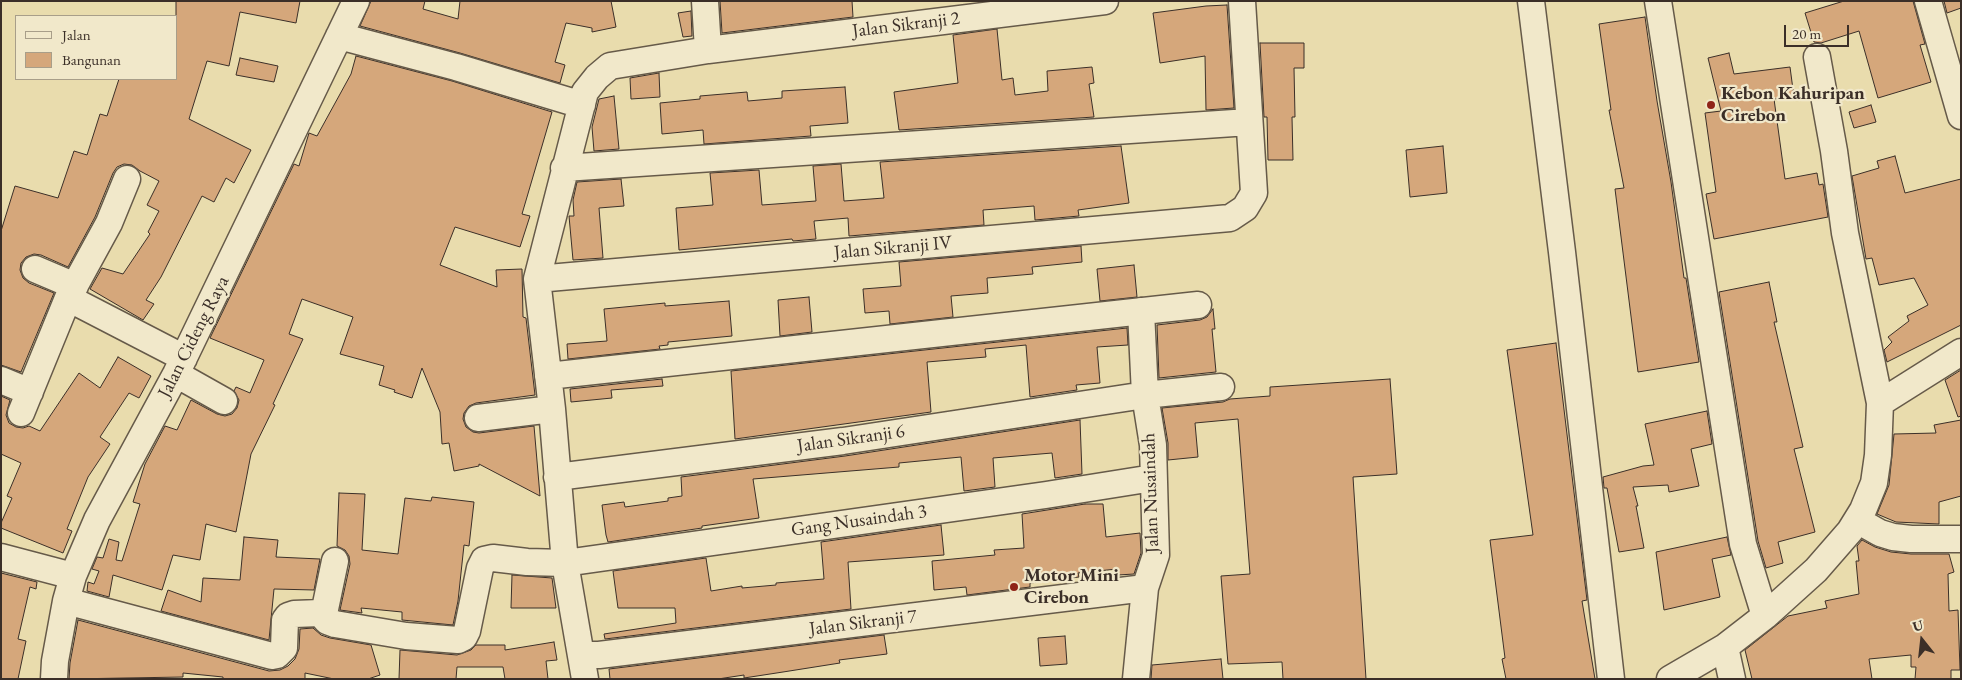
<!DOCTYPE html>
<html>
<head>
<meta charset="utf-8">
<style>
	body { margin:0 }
	#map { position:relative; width:1962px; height:680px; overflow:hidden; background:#e9dcad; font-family:"EB Garamond",serif }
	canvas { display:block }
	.frame { position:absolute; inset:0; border:2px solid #3b2f28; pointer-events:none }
	.legend { position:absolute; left:15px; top:15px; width:162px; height:65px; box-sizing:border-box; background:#f1e8ca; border:1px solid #a89e89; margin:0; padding:6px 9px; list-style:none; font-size:15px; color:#3b2f28 }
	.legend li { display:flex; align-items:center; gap:10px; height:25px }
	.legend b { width:25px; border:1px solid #a89e89 }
	.north { position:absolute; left:1897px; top:615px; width:50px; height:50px; -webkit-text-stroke:4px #f1e8ca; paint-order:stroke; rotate:344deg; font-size:14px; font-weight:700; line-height:20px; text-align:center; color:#3b2f28 }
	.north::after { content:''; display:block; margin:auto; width:18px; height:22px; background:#3b2f28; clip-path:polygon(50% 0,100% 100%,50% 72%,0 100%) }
	.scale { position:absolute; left:1784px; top:25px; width:65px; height:22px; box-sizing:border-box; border:2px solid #3b2f28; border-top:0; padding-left:6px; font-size:15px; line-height:18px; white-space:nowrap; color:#3b2f28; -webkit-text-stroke:4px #f1e8ca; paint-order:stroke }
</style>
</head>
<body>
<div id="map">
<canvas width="1962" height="680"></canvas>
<div class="frame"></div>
<ul class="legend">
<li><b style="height:6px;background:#f1e8ca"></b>Jalan</li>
<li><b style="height:14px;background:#d5a77b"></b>Bangunan</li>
</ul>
<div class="north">U</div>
<div class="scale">20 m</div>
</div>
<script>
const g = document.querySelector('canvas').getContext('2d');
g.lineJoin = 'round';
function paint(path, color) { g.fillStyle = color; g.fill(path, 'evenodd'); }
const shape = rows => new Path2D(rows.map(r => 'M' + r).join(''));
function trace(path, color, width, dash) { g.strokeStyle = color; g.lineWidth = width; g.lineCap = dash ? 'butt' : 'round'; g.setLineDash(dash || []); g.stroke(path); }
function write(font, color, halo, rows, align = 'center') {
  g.font = font + ' "EB Garamond",serif'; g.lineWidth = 4.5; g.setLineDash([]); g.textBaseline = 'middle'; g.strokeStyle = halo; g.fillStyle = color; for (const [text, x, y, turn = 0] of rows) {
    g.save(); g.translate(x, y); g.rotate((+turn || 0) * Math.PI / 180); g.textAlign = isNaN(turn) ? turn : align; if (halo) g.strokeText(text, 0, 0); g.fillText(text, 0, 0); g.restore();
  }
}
const building = shape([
	[176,1,300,1,296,23,240,12,229,66,207,61,189,119,251,150,234,183,226,178,214,202,202,196,161,277,146,300,154,304,143,320,90,289,102,268,123,274,150,234,148,232,159,211,147,205,159,181,140,171,132,165,124,164,117,167,113,173,95,217,68,267,41,255,34,254,26,257,21,263,20,270,23,278,29,283,54,293,21,372,1,365,1,231,15,186,58,198,74,151,87,155,100,114,107,116,119,79,176,79,176,1],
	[371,1,425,1,423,9,458,19,460,1,611,1,616,27,592,32,592,28,566,23,555,62,565,65,560,83,460,53,360,26,371,1],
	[720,1,852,1,853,17,722,33,720,1],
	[1844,1,1913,1,1925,44,1920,45,1931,82,1878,98,1859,31,1821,43,1814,42,1805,13,1844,1],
	[1944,1,1961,1,1961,8,1947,13,1944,1],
	[1227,5,1234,108,1206,110,1205,56,1160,63,1153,13,1206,6,1227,5],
	[691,11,692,36,683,37,678,13,691,11],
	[1645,17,1657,101,1671,182,1684,278,1686,278,1699,362,1638,372,1615,189,1624,188,1609,110,1611,110,1599,24,1645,17],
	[997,29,1002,80,1013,78,1015,95,1048,91,1047,71,1092,67,1094,83,1089,84,1094,117,899,130,894,92,958,83,953,35,997,29],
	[1260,43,1304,43,1304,68,1294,68,1295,117,1292,117,1293,160,1268,160,1267,117,1264,117,1260,43],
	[1729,53,1734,74,1790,67,1794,97,1774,99,1785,179,1817,173,1819,185,1823,184,1828,217,1714,239,1706,194,1716,192,1705,113,1721,111,1708,58,1729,53],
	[356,56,452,81,552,112,522,214,530,216,520,247,455,227,440,265,497,287,496,270,522,269,523,317,526,318,535,395,476,403,469,406,464,413,463,419,466,427,473,432,479,433,534,426,540,496,479,464,479,466,454,471,449,443,442,444,440,412,422,368,412,398,394,392,395,390,379,385,384,366,340,354,353,317,302,299,289,334,303,339,273,404,275,405,251,454,236,532,206,524,200,560,173,555,162,590,113,575,109,597,87,591,88,582,94,584,99,571,92,569,97,557,103,558,109,539,119,542,116,560,122,561,140,504,133,502,145,464,165,426,177,430,191,400,217,414,225,416,232,414,237,408,239,400,234,391,236,387,250,393,264,360,210,338,294,164,299,166,309,133,317,136,351,74,356,56],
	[240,58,278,66,274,82,236,75,240,58],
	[659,73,660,97,631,99,630,78,659,73],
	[845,87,848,123,810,126,811,136,704,144,703,130,662,134,660,103,700,99,700,96,747,92,748,101,782,98,782,91,845,87],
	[614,96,619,149,594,151,592,127,599,99,614,96],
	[1871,105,1876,122,1854,128,1849,112,1871,105],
	[1121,146,1129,203,1078,210,1079,216,1035,220,1034,206,983,210,984,225,849,236,848,218,814,221,816,239,793,241,792,239,679,250,676,208,713,205,710,173,759,170,762,205,816,201,813,166,841,164,844,201,884,198,880,162,1121,146],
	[1443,146,1447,193,1410,197,1406,150,1443,146],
	[1895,156,1905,193,1961,179,1961,325,1887,362,1884,350,1892,342,1888,337,1909,321,1907,316,1928,305,1914,278,1879,285,1872,258,1866,259,1852,176,1879,168,1877,161,1895,156],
	[621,179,624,206,599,208,603,258,573,260,569,216,574,216,573,200,577,182,621,179],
	[1081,246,1082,262,1032,267,1033,274,987,278,988,293,951,296,953,317,890,324,889,311,865,313,863,289,901,286,899,262,1081,246],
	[1134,265,1137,297,1100,301,1097,269,1134,265],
	[1769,282,1777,322,1774,322,1803,447,1794,449,1815,532,1778,542,1783,563,1766,568,1758,541,1719,292,1769,282],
	[809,297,812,332,780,336,778,300,809,297],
	[729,301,732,336,668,342,668,345,659,346,660,349,568,359,567,344,607,341,604,309,665,303,665,306,729,301],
	[1213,309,1215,329,1212,329,1216,372,1159,378,1157,325,1200,320,1207,317,1213,309],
	[1127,328,1128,345,1097,347,1100,383,1076,385,1077,390,1030,397,1026,345,985,349,986,357,927,362,931,412,735,439,731,371,1127,328],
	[1556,343,1587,600,1582,601,1595,679,1506,679,1502,659,1505,658,1490,540,1533,535,1507,350,1556,343],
	[118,357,151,376,139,398,129,393,100,437,110,444,88,477,67,529,72,531,63,553,1,528,1,523,12,498,7,496,21,463,1,454,1,396,10,400,6,415,9,423,16,427,23,428,29,426,40,431,79,373,100,388,118,357],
	[1961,370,1961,416,1958,417,1945,380,1961,370],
	[662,379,663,386,611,390,612,398,571,402,570,389,662,379],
	[1390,379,1397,474,1353,477,1366,679,1283,679,1282,662,1228,664,1221,576,1250,574,1238,419,1195,423,1198,457,1168,460,1168,443,1162,408,1223,402,1230,399,1270,396,1270,387,1390,379],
	[1707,411,1712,444,1691,449,1699,486,1669,492,1668,485,1633,487,1638,506,1636,506,1644,548,1619,552,1607,488,1604,488,1603,477,1643,466,1654,465,1645,424,1707,411],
	[1080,420,1082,474,1055,478,1052,453,993,458,995,487,964,491,961,457,899,463,899,467,753,479,759,518,702,526,702,528,608,542,606,535,602,505,624,502,625,507,668,501,668,498,682,496,681,477,845,456,1080,420],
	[1961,420,1961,496,1939,502,1939,524,1896,522,1877,514,1889,485,1894,434,1936,433,1934,425,1961,420],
	[339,493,365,494,362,550,398,554,405,498,431,501,432,497,474,502,469,546,464,545,458,601,453,625,402,620,402,612,361,608,362,613,340,610,350,564,349,556,345,550,337,546,339,493],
	[1085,504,1103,504,1106,537,1140,533,1141,553,1134,574,1118,575,1117,569,1078,573,1079,577,1030,583,1030,587,967,595,966,587,934,590,932,561,995,555,994,550,1024,548,1022,514,1085,504],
	[941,525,944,555,848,562,851,609,605,639,604,634,676,623,675,608,618,608,613,571,706,558,711,591,742,586,742,588,776,585,776,583,824,579,821,542,941,525],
	[244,537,278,540,276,557,320,559,314,590,274,589,269,640,161,611,168,590,201,602,203,578,240,580,244,537],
	[1727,537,1731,555,1712,559,1720,597,1664,610,1656,552,1727,537],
	[1862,540,1875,547,1891,552,1911,554,1949,554,1954,572,1948,574,1949,611,1958,610,1960,670,1951,670,1951,679,1915,679,1916,667,1911,667,1911,655,1869,659,1872,679,1752,679,1745,650,1788,616,1827,608,1825,601,1859,594,1856,561,1859,561,1857,546,1862,540],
	[1,573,37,582,36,589,30,587,18,639,26,641,18,679,1,679,1,573],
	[512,575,552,578,556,608,511,608,512,575],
	[78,620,269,671,280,670,288,666,295,659,299,649,300,629,313,628,321,635,330,638,371,645,380,675,368,679,334,679,305,673,305,679,223,679,223,677,183,673,183,677,69,679,70,663,78,620],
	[884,635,887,654,839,660,840,663,783,672,744,678,744,675,718,679,610,679,609,669,884,635],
	[1065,636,1067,664,1040,666,1038,638,1065,636],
	[554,642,557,660,546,661,548,679,505,679,503,667,457,667,456,679,399,679,400,650,457,655,471,650,476,645,505,645,505,650,554,642],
	[1221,659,1223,679,1151,679,1152,665,1221,659]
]);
const street = shape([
	[705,1,708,50],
	[1531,1,1562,252,1611,679],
	[1658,1,1743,544,1765,616],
	[1928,1,1961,116],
	[339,36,456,67,582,105],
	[1817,57,1834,151,1845,233,1880,403],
	[564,168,1249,122],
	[35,269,75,286],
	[537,279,1230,218,1245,208,1254,193,1242,1],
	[68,298,184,358],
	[176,374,224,401],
	[548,376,1198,305],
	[1,380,30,392],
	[21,413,68,298,109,223,127,179],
	[478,418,552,409],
	[557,477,843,441,1145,395,1221,387],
	[1857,520,1880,533,1893,537,1911,539,1961,539],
	[1,557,73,576],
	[66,601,272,656,277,655,284,648,285,620,288,616,294,614,320,613,325,609,335,561],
	[320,613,327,621,335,624,406,636,458,640,464,637,467,631,480,568,484,560,493,558,527,562,565,563,1046,495,1153,478],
	[1725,647,1732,679],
	[581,655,599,655,1145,588],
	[54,679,55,661,66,601,73,576,97,520,176,374,356,1],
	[585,679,565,563,552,409,537,279,585,92,597,77,610,66,708,50,1105,1],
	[1136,679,1145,588,1156,555,1153,445,1145,395,1141,311],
	[1670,679,1725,647,1765,616,1816,570,1850,531,1863,510,1874,483,1878,455,1880,403,1961,352]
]);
const markers = [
	[1711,105,5,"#8f2418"],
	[1014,587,5,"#8f2418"]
];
const streetNames = [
	["Jalan Sikranji 2",906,25,-7],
	["Jalan Sikranji IV",893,248,-5],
	["Jalan Cideng Raya",194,337,-63],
	["Jalan Sikranji 6",851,439,-8],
	["Jalan Nusaindah",1151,493,-92],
	["Gang Nusaindah 3",859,521,-8],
	["Jalan Sikranji 7",863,623,-7]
];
const poiNames = [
	["Kebon Kahuripan",1721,94],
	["Cirebon",1721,116],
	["Motor Mini",1024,576],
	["Cirebon",1024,598]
];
paint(building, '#d5a77b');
trace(building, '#3b2f28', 1);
trace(street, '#665a49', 29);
trace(street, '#f1e8ca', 26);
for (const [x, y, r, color] of markers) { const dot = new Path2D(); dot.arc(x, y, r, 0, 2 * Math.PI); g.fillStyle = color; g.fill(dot); trace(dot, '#f1e8ca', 2); }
write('19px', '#3b2f28', '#f1e8ca', streetNames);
write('bold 19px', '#3b2f28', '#f1e8ca', poiNames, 'left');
</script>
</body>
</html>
